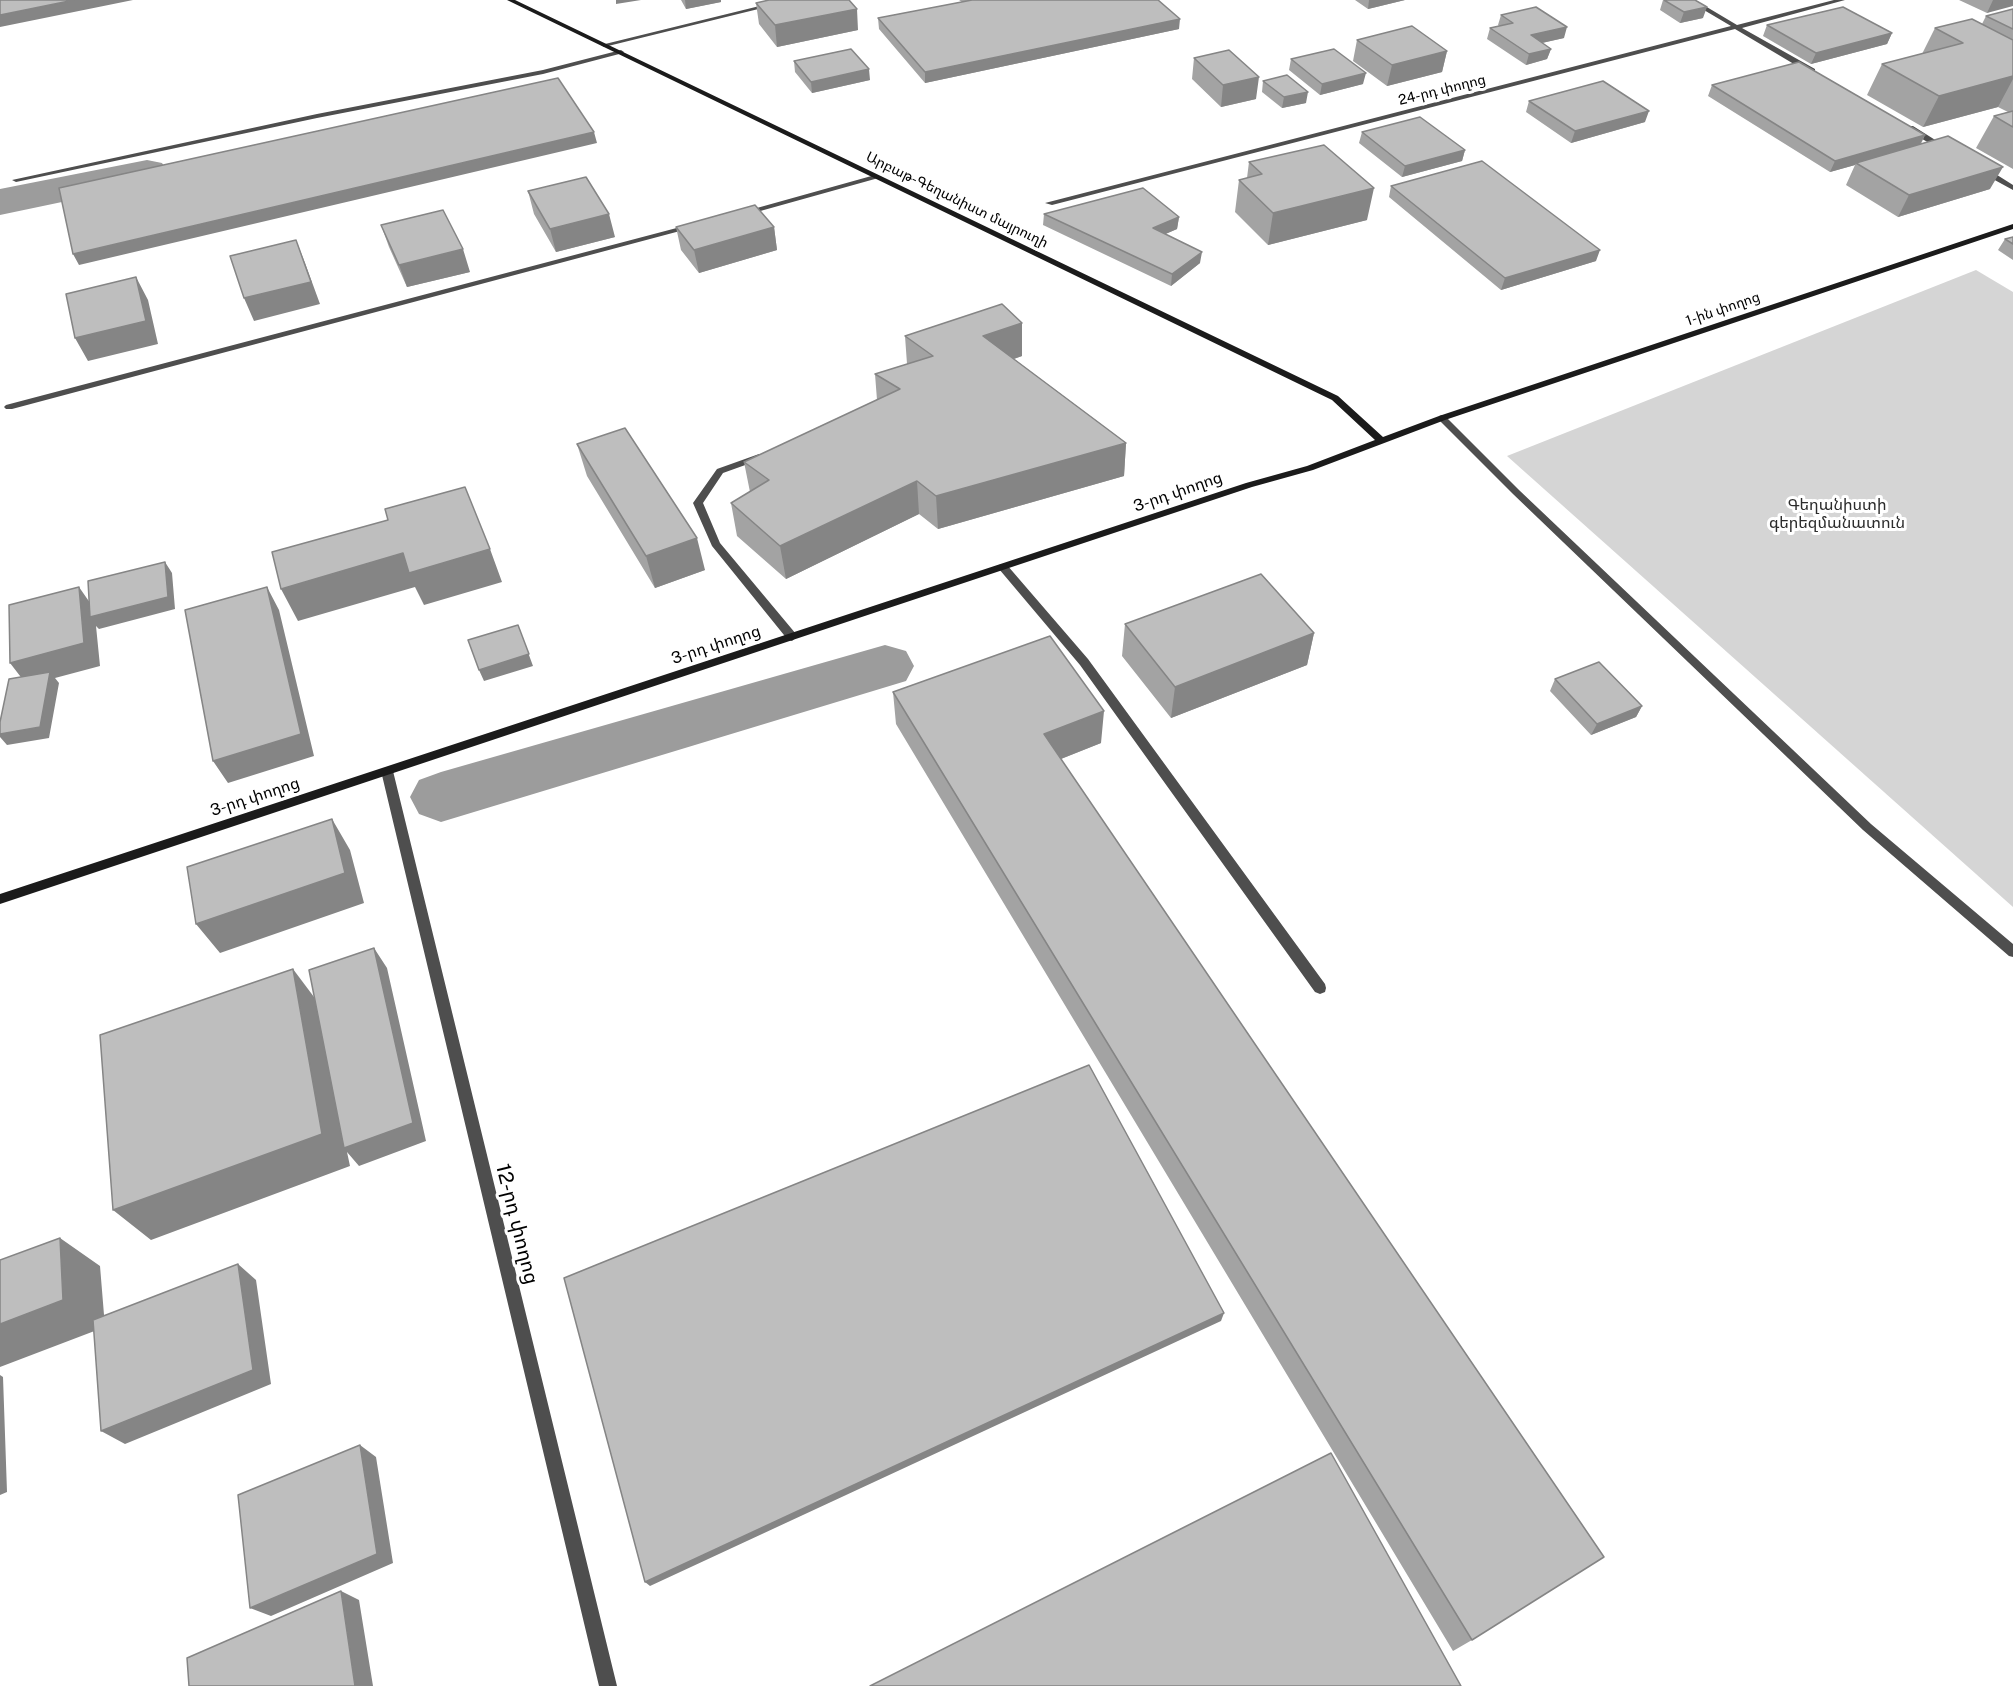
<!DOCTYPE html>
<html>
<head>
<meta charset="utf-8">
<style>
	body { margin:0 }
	canvas { display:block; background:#fff }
</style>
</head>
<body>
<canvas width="2013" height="1686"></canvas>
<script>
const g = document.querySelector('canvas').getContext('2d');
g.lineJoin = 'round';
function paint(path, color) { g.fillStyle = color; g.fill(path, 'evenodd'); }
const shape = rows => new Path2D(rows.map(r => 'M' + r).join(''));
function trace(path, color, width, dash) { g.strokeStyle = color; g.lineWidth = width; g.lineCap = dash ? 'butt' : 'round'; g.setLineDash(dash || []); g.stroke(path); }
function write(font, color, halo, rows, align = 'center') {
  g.font = font + ' "Public Sans","Noto Sans Armenian",sans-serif'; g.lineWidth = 6; g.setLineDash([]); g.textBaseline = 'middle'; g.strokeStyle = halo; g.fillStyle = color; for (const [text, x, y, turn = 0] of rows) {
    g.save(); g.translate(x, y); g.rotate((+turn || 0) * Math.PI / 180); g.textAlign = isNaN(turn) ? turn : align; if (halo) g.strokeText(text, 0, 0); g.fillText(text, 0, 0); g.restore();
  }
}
const green = shape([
	[1976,270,2013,292,2013,907,1507,456]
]);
const canal = shape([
	[147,160,162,163,168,172,162,181,0,215,0,189,147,160],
	[885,645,906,651,914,666,906,681,441,822,419,814,410,797,419,780,441,772,885,645]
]);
const lane = shape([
	[621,50,624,52,623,53,543,74,317,118,16,182,12,180,317,114,543,70,621,50],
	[875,175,882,177,746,215,739,213,875,175],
	[688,225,695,227,12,409,6,409,4,407,6,405,688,225],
	[1442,415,1445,416,1519,490,1871,824,2013,944,2013,957,2009,956,1863,830,1513,494,1439,420,1439,416,1442,415],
	[759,454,762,455,762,459,723,473,703,503,720,543,796,634,797,637,792,641,788,640,712,546,693,503,717,469,759,454],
	[1003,564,1007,565,1088,659,1325,984,1326,988,1325,992,1320,994,1315,992,1080,665,999,569,998,567,999,565,1003,564]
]);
const street = shape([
	[784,0,795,0,604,47,601,45,784,0],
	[1687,0,1695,0,1737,25,1834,0,1845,0,1742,28,1815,69,1815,73,1809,73,1735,29,1052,205,1045,203,1731,26,1687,0],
	[1907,126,1913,126,1948,148,1941,150,1907,130,1907,126],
	[1980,168,1986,168,2013,185,2013,190,1980,172,1980,168],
	[387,767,393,771,617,1686,599,1686,381,771,387,767]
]);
const secondary = shape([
	[507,0,515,0,1338,396,1383,437,1439,416,2013,224,2013,229,1445,420,1313,470,1252,487,0,904,0,894,1246,483,1307,466,1375,440,1332,400,507,0]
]);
const wall = shape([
	[681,0,721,0,721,2,686,9],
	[959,0,1158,0,1179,29,925,83,879,29,878,18,962,2],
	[1355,0,1405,0,1368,9],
	[1663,0,1703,18,1680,23,1660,10],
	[1959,0,2013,0,1987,13],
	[756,3,858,30,777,47,759,24],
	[2013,9,2013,169,1976,148,1994,116,2008,112,1998,107,1923,127,1867,95,1882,64,1922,54,1935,28,1982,24,1986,16],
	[1501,15,1564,38,1542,43,1551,49,1547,59,1526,65,1487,39,1490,28,1499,26,1498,25],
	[1767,25,1892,33,1887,44,1811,64,1763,36],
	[1357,40,1447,51,1442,72,1387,86,1353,61],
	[1194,58,1256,99,1221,107,1192,79],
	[1291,59,1363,84,1320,95,1289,70],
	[794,61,870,80,812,93,795,72],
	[1263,81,1306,103,1282,108,1262,92],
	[1712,85,1925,135,1921,144,1990,189,1898,217,1846,185,1855,165,1830,172,1708,96],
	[1529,101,1645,122,1571,143,1526,112],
	[1362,132,1465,150,1462,161,1402,177,1359,143],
	[1249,162,1367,220,1268,245,1235,212,1239,180,1247,178],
	[1391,186,1596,261,1501,290,1389,197],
	[528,191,615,237,556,252,534,214],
	[1044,214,1179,217,1177,229,1165,234,1200,263,1171,286,1043,225],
	[381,225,470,272,407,287,389,247],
	[676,227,774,227,777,250,699,273,681,250],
	[2013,237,2013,260,1998,250,2005,239],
	[1022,323,1022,356,1014,359,1126,443,1124,476,938,529,919,514,786,579,737,536,731,503,750,492,744,462,877,400,875,374,907,364,905,336],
	[577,444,705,570,655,588,587,476],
	[1125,624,1314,633,1307,665,1171,718,1122,656],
	[1555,679,1642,706,1636,717,1591,735,1550,691],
	[893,692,1101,743,1061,759,1472,1640,1453,1651,896,724]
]);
const shadedWall = shape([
	[74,0,133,0,0,27,0,15],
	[616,0,641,0,616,4],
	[685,0,721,0,721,2,686,9],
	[1369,0,1405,0,1368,9],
	[1993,0,2013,0,2013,6,1987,13],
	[1707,7,1703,18,1680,23,1684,12],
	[857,9,858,30,777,47,775,25],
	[1180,19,1179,29,925,83,925,72],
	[1567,27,1564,38,1528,46,1531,35],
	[1892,33,1887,44,1811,64,1816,53],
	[1551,49,1547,59,1526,65,1529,54],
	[1447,51,1442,72,1387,86,1392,65],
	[869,69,870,80,812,93,811,82],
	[1366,73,1363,84,1320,95,1322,84],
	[2013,76,2013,79,1998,107,1923,127,1939,96],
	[1259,77,1256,99,1221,107,1223,85],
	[1308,92,1306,103,1282,108,1284,97],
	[1649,111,1645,122,1571,143,1575,131],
	[594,132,597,143,79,265,73,254],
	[1925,135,1919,146,1856,163,1855,165,1830,172,1835,161],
	[1465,150,1462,161,1402,177,1405,166],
	[2003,167,1990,189,1898,217,1909,195],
	[1374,188,1367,220,1268,245,1273,213],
	[609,214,615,237,556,252,550,229],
	[1179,217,1177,229,1152,240,1153,228],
	[774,227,777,250,699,273,694,250],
	[296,240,305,263,320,304,254,321,244,298],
	[463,249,470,272,407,287,399,265],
	[1600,250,1596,261,1501,290,1505,278],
	[1202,252,1200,263,1171,286,1172,274],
	[136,277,148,300,158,344,88,361,75,338],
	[1022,323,1022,356,984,369,983,336],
	[1126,443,1124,476,938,529,936,496],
	[917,481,919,514,786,579,780,546],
	[697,538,705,570,655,588,646,556],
	[490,549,502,582,424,605,415,587,298,621,281,589,403,553],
	[165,562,172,573,175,609,99,629,96,626,100,666,55,678,59,683,49,738,7,745,0,737,0,734,27,685,10,663,79,587,95,610],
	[267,587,279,610,314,756,228,783,213,761],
	[518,625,533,666,484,681,479,670],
	[1314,633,1307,665,1171,718,1175,687],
	[1642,706,1636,717,1591,735,1597,724],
	[1104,711,1101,743,1043,766,1044,734],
	[332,819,350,850,364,903,220,953,196,924],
	[374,948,387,968,426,1141,359,1166,347,1152,350,1166,151,1240,113,1210,293,969,320,1005],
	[60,1238,100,1266,105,1327,0,1367,0,1324],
	[238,1264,256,1280,271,1384,125,1444,101,1431],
	[1224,1313,1221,1321,650,1586,645,1582],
	[0,1375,3,1377,7,1492,0,1495],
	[360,1445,376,1457,393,1563,271,1616,250,1608],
	[341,1591,359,1600,373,1686,355,1686]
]);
const building = shape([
	[0,0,74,0,0,15,0,0],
	[769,0,849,0,857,9,775,25,756,3,769,0],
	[972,0,1158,0,1180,19,925,72,878,18,972,0],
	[1664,0,1695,0,1707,7,1684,12,1664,0],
	[1536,7,1567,27,1531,35,1551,49,1529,54,1490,28,1513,23,1501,15,1536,7],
	[1843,7,1892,33,1816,53,1767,25,1843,7],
	[2013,9,2013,29,1986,16,2013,9],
	[1972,19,2013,40,2013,76,1939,96,1882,64,1963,43,1935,28,1972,19],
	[1412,26,1447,51,1392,65,1357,40,1412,26],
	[851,49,869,69,811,82,794,61,851,49],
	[1334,49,1366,73,1322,84,1291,59,1334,49],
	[1229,50,1259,77,1223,85,1194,58,1229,50],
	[1799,62,1925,135,1835,161,1712,85,1799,62],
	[1287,75,1308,92,1284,97,1263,81,1287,75],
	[558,78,594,132,73,254,59,188,558,78],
	[1603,81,1649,111,1575,131,1529,101,1603,81],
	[2013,111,2013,127,1994,116,2013,111],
	[1420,117,1465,150,1405,166,1362,132,1420,117],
	[1948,136,2003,167,1909,195,1856,163,1948,136],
	[1324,145,1374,188,1273,213,1239,180,1262,174,1249,162,1324,145],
	[1482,161,1600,250,1505,278,1391,186,1482,161],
	[586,177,609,214,550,229,528,191,586,177],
	[1143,188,1179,217,1153,228,1202,252,1172,274,1044,214,1143,188],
	[755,205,774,227,694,250,676,227,755,205],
	[443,210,463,249,399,265,381,225,443,210],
	[2013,237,2013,244,2005,239,2013,237],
	[296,240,311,282,244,298,230,256,296,240],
	[136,277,146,321,75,338,66,294,136,277],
	[1002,304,1022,323,983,336,1126,443,936,496,917,481,780,546,731,503,769,480,744,462,900,389,875,374,933,356,905,336,1002,304],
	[625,428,697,538,646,556,577,444,625,428],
	[465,487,490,549,409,573,403,553,281,589,272,552,388,520,385,509,465,487],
	[165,562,168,597,90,617,88,581,165,562],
	[1261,574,1314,633,1175,687,1125,624,1261,574],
	[79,587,84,643,10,663,9,605,79,587],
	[267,587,301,734,213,761,185,610,267,587],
	[518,625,529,654,479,670,468,640,518,625],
	[1050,636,1104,711,1044,734,1604,1557,1472,1640,893,692,1050,636],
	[1599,662,1642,706,1597,724,1555,679,1599,662],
	[50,672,40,727,0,734,0,722,9,679,50,672],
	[332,819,345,873,196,924,187,867,332,819],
	[374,948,413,1123,344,1148,309,970,374,948],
	[293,969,322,1134,113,1210,100,1035,293,969],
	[1089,1065,1224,1313,645,1582,564,1278,1089,1065],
	[60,1238,63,1300,0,1324,0,1260,60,1238],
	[238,1264,253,1370,101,1431,93,1320,238,1264],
	[360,1445,377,1554,250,1608,238,1495,360,1445],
	[1331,1453,1461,1686,870,1686,1331,1453],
	[341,1591,355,1686,189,1686,187,1658,341,1591]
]);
const farStreetnames = [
	["24-րդ փողոց",1442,90,-14],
	["Արբաթ-Գեղանիստ մայրուղի",957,200,26],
	["1-ին փողոց",1723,309,-19]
];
const streetNames = [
	["3-րդ փողոց",1178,492,-19],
	["3-րդ փողոց",716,645,-18],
	["3-րդ փողոց",255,797,-18]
];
const parkNames = [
	["Գեղանիստի",1837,505],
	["գերեզմանատուն",1837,523]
];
const nearStreetnames = [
	["12-րդ փողոց",517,1224,76]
];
paint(green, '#d5d5d5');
paint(canal, '#9c9c9c');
paint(lane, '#4e4e4e');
paint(street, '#4e4e4e');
paint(secondary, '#1b1b1b');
paint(wall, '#a3a3a3');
paint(shadedWall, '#858585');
paint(building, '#bebebe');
trace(building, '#858585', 1.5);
write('14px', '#000', '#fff', farStreetnames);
write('16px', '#000', '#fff', streetNames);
write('16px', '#2c2c2c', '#fff', parkNames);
write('20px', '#000', '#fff', nearStreetnames);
</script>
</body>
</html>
